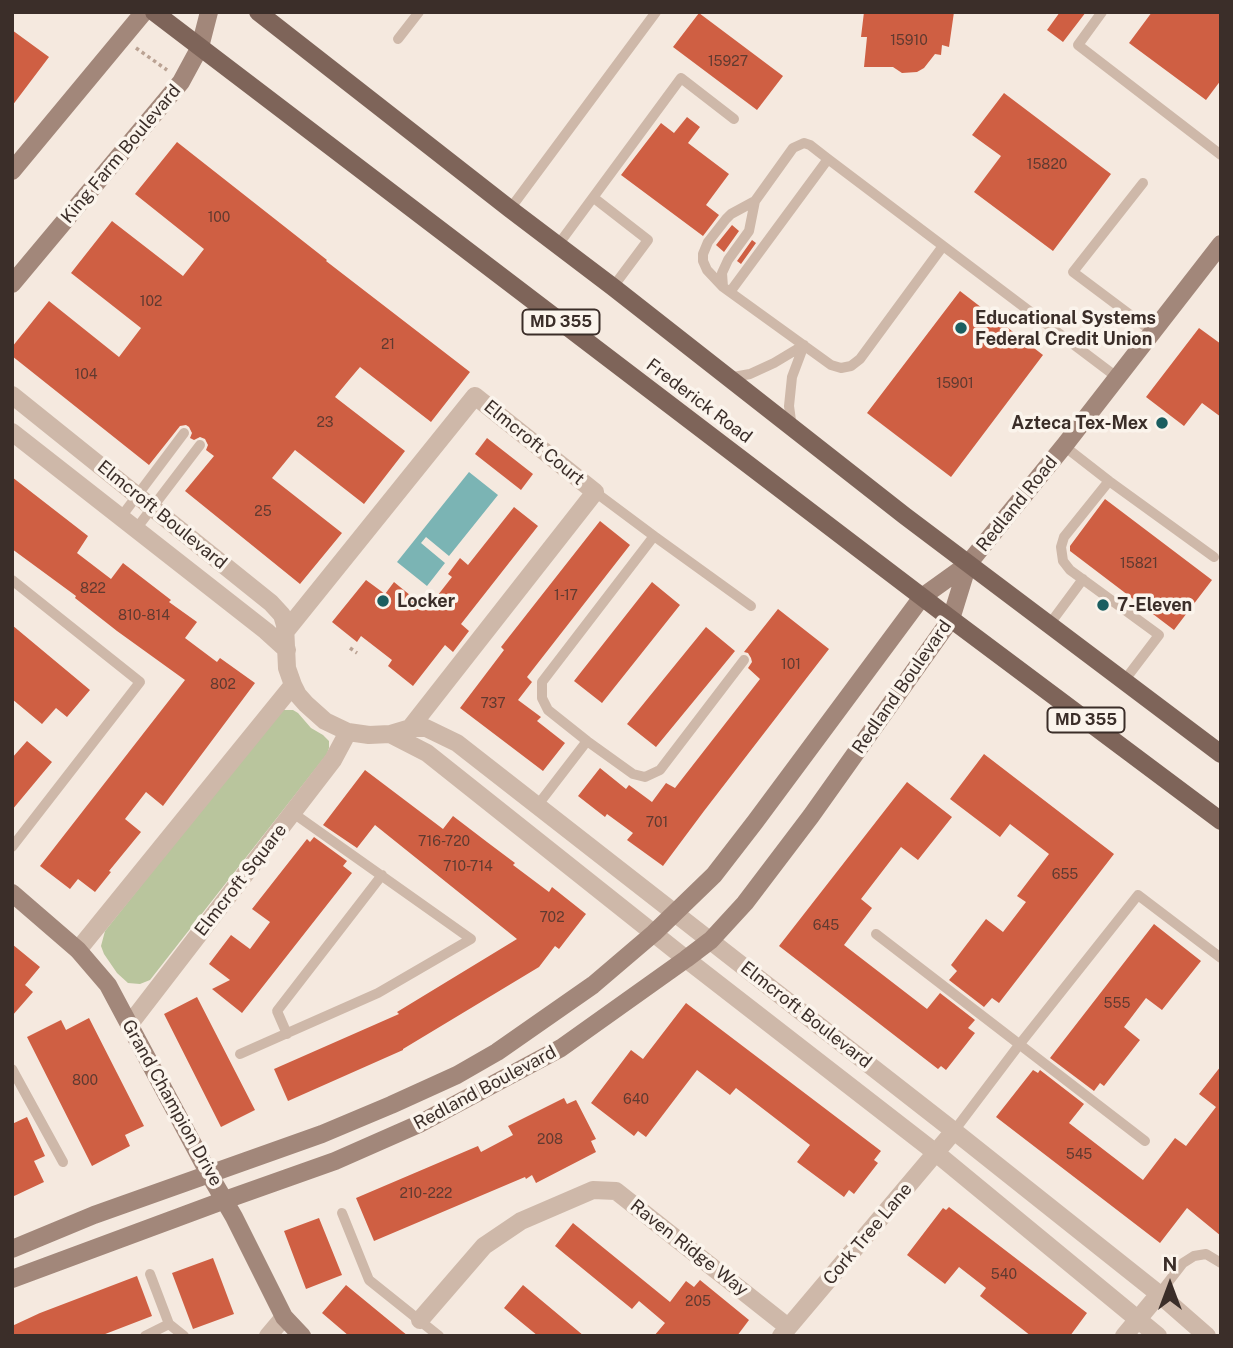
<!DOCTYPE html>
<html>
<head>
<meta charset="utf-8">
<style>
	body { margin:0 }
	#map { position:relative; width:1233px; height:1348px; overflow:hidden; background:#f5e9df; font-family:"Public Sans",sans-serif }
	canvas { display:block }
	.frame { position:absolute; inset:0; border:14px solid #3b2e29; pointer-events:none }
	.north { position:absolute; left:1135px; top:1250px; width:70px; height:70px; -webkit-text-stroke:5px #fbf4ec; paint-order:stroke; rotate:0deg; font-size:19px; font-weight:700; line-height:28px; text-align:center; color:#3b2e29 }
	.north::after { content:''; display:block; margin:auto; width:24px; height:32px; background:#3b2e29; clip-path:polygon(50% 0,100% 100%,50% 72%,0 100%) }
</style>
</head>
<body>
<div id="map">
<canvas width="1233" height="1348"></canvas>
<div class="frame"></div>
<div class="north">N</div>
</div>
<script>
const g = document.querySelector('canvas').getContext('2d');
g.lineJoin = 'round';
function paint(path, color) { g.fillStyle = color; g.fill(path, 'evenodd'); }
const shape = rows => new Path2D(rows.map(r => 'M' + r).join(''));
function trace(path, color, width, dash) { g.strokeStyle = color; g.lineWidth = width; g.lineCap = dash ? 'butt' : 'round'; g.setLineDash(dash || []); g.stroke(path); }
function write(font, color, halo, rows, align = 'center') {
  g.font = font + ' "Public Sans",sans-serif'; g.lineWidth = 7; g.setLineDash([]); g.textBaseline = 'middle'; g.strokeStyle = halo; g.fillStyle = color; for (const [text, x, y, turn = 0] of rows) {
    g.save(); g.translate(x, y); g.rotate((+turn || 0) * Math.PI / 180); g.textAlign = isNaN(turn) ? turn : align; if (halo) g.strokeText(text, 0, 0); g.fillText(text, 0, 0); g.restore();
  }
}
const green = shape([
	[282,710,293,710,298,713,311,728,323,735,329,741,329,748,327,754,150,980,140,984,128,983,117,973,104,954,101,946,105,931,278,713]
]);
const water = shape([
	[469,472,498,495,449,556,426,537,421,543,445,563,427,586,397,562]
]);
const building = shape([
	[864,12,954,12,949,47,942,45,941,55,935,54,924,68,917,72,902,73,893,67,864,67,867,37,861,37],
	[1060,12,1086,12,1063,42,1047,30],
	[1152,12,1221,12,1221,80,1206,100,1129,43],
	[699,13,783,76,757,110,673,47],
	[12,30,49,57,12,106],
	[1004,93,1111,174,1053,251,974,192,1001,156,972,135],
	[687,117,700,127,688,143,729,174,706,205,719,215,703,236,621,175,661,123,674,133],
	[177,142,327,260,326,261,470,372,431,422,360,367,349,380,335,397,405,451,364,504,295,450,272,478,342,533,300,584,185,491,214,456,206,450,208,445,205,439,200,437,194,440,190,438,192,433,189,427,186,425,180,426,149,465,12,356,12,347,49,301,119,357,141,328,71,273,112,221,183,276,204,249,135,194],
	[732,225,739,231,724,252,716,245],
	[752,240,756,243,741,264,737,261],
	[960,291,1043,355,951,477,867,413],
	[1199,328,1221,344,1221,417,1202,403,1184,426,1146,397],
	[487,438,533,474,521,490,475,454],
	[12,477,88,536,77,553,111,579,123,563,171,600,169,602,197,622,185,638,217,662,220,658,255,683,163,806,146,792,125,819,141,832,109,871,111,872,95,892,78,879,70,889,40,866,185,680,117,631,75,598,76,596,12,549],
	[1105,499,1212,580,1174,630,1070,551,1070,546],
	[514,507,538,526,461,624,469,631,453,652,445,645,413,686,388,666,392,660,361,636,357,642,332,622,366,580,385,594,394,582,427,609,452,577,448,574,460,558,468,565],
	[600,521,630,545,527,677,532,682,518,700,541,717,537,721,565,743,543,771,460,708,504,650,501,647],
	[652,582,680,605,602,703,574,681],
	[778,609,829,649,704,811,663,866,627,840,633,833,607,814,605,817,578,796,600,768,626,789,629,785,652,802,666,783,675,788,760,679,748,668,752,662,751,658,748,653,744,652],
	[12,625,90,690,67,717,56,708,42,724,12,699],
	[706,627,735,651,656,747,627,724],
	[27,741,52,762,12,810,12,758],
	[984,754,1114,854,999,1003,992,998,984,1007,949,980,957,971,951,965,986,919,1003,932,1026,902,1017,896,1049,854,1010,824,1000,837,950,799],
	[365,770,443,829,453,816,487,842,515,863,513,865,549,892,552,887,586,914,559,949,555,946,539,967,403,1049,403,1050,288,1101,274,1069,399,1014,397,1012,517,939,375,825,357,848,323,825],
	[907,782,952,817,918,860,901,847,861,899,872,908,844,945,927,1009,940,993,975,1020,968,1028,975,1033,946,1070,941,1066,938,1069,779,946],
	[314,837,347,861,343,866,352,873,242,1013,212,989,230,980,209,964,231,935,250,949,270,922,252,909,307,839,310,842],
	[1154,924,1201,961,1162,1010,1146,998,1124,1027,1140,1040,1104,1086,1100,1083,1094,1091,1050,1058],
	[12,944,40,967,25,985,33,992,12,1016],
	[197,997,255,1110,221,1127,164,1014],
	[686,1003,881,1151,874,1160,878,1163,854,1194,849,1190,844,1197,797,1162,810,1145,736,1088,730,1095,697,1070,646,1137,638,1131,634,1136,591,1103,631,1050,643,1059],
	[89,1018,144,1126,125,1135,130,1146,92,1166,27,1037,61,1020,66,1030],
	[1221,1066,1221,1236,1187,1208,1160,1243,996,1117,1033,1070,1038,1073,1040,1070,1084,1104,1069,1123,1143,1180,1175,1138,1186,1146,1216,1107,1199,1094],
	[564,1098,567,1104,576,1100,596,1139,591,1141,596,1152,536,1183,532,1175,526,1179,525,1177,374,1241,356,1198,478,1146,481,1152,513,1135,508,1126],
	[27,1117,45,1156,34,1161,44,1182,12,1197,12,1124],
	[949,1207,1087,1313,1070,1336,1031,1336,980,1296,986,1288,959,1267,945,1284,907,1255,943,1208,946,1210],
	[319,1218,342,1275,306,1289,284,1231],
	[573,1223,670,1302,686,1281,694,1287,700,1280,749,1320,737,1336,654,1336,665,1323,639,1301,632,1309,555,1246],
	[213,1258,234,1314,193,1329,172,1273],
	[137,1276,152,1316,100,1336,12,1336,12,1326,40,1313],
	[346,1285,408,1336,349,1336,322,1313],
	[523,1285,584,1336,538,1336,504,1308]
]);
const path = shape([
	[136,48,167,70],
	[350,648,357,653]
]);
const lane = shape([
	[1102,12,1078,45,1221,155],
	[398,39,419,12],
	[1143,183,1073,272,1153,332],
	[594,198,648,240,613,287],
	[510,209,656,12],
	[558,245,681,78,734,119],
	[943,246,860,359,851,366,841,368,831,365,723,287,707,270,703,261,703,254,708,242,726,219,731,214,755,201,793,148,804,143,810,145,828,159,1118,378],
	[723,287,722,273,728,260,749,231,755,201],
	[730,292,828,159],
	[728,378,750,374,774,363,804,345],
	[792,428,789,406,792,377,804,345],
	[1064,446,1109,481,1064,537,1061,547,1063,561,1070,570,1159,635,1124,681],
	[1109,481,1214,557],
	[595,492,654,536],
	[121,517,184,433],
	[136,529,200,445],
	[12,580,140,682,12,847],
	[1049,625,1083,579],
	[587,741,633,774,645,777,660,770,744,660],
	[537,806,587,741,548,710,542,698,542,682,654,536,751,606],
	[876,934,1145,1141],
	[287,1034,277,1011,382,875],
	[240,1054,378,993,471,939,293,813],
	[12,1069,63,1162],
	[954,1131,1019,1045,1138,895,1221,958],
	[342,1213,369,1280,439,1336],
	[150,1274,169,1324,184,1336],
	[1159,1294,1183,1263,1194,1256,1206,1254,1221,1263],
	[145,1336,169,1324]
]);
const street = shape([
	[12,395,271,603,282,615,285,625,287,668,293,685,298,695,306,704,325,721,348,732,369,735,390,734,410,728,426,728,457,743,954,1131,1159,1294,1207,1336],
	[12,432,266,631,287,650],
	[285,632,475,396,595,492,410,728],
	[390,734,427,753,686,959,936,1153,1158,1336],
	[78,950,293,685],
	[129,1025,333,760,348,732],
	[420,1320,484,1246,521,1221,593,1190,616,1191,788,1327],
	[268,1336,284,1317],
	[781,1336,954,1131],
	[1124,1336,1159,1294]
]);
const secondary = shape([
	[12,171,144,12],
	[12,284,181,82,200,47,209,12],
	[12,893,78,950,108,985,209,1174,234,1217,284,1317,302,1336],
	[12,1249,94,1215,322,1134,391,1105,457,1075,497,1052,593,985,654,933,714,875,755,822,922,597,968,564,1064,446,1221,244],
	[12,1279,225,1200,335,1161,419,1124,561,1048,686,959,711,940,745,903,811,816,951,619,968,564]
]);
const primary = shape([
	[154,12,951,619,1221,821],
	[258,12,510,209,613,287,905,516,1221,754]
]);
const markers = [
	[961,328,7,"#1b5e60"],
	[1162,423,7,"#1b5e60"],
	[383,601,7,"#1b5e60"],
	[1103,605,7,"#1b5e60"]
];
const numberNames = [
	["15910",909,41],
	["15927",728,62],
	["15820",1047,165],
	["100",219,218],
	["102",151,302],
	["21",388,345],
	["104",86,375],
	["15901",955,384],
	["23",325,423],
	["25",263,512],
	["15821",1139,564],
	["822",93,589],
	["1-17",566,596],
	["810-814",144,616],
	["101",791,665],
	["802",223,685],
	["737",493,704],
	["701",657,823],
	["716-720",444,842],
	["710-714",468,867],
	["655",1065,875],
	["702",552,918],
	["645",826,926],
	["555",1117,1004],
	["800",85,1081],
	["640",636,1100],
	["208",550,1140],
	["545",1079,1155],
	["210-222",426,1194],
	["540",1004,1275],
	["205",698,1302]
];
const shields = [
	[561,322,77],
	[1086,720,77]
];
const shieldNames = [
	["MD 355",561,322],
	["MD 355",1086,720]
];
const streetNames = [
	["King Farm Boulevard",121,154,-50],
	["Frederick Road",699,401,37],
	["Elmcroft Court",534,443,39],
	["Redland Road",1017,504,-51],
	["Elmcroft Boulevard",162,515,39],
	["Redland Boulevard",902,687,-55],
	["Elmcroft Square",241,880,-52],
	["Elmcroft Boulevard",806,1015,38],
	["Redland Boulevard",485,1088,-28],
	["Grand Champion Drive",172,1103,61],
	["Cork Tree Lane",868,1234,-50],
	["Raven Ridge Way",689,1248,38]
];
const poiNames = [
	["Educational Systems",975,318],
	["Federal Credit Union",975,339],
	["Azteca Tex-Mex",1148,423,"right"],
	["Locker",397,601],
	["7-Eleven",1117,605]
];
paint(green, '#b9c59d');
paint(water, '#7bb4b4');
paint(building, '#cf5f43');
trace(path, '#baa293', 3.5, [3.5, 3.5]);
trace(lane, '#ceb8a9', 10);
trace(street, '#ceb8a9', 18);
trace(secondary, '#a2877a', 18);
trace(primary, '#7e6459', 18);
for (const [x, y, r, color] of markers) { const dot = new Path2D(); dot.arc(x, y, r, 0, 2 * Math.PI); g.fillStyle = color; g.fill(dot); trace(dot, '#fbf4ec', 2.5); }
write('14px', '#603a30', null, numberNames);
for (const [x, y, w] of shields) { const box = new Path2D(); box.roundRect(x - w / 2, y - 12.5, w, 25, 5); g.fillStyle = '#fbf4ec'; g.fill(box); trace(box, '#3b2e29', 2); }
write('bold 16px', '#3b2e29', null, shieldNames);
write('18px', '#3b2e29', '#fbf4ec', streetNames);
write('bold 18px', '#3b2e29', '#fbf4ec', poiNames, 'left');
</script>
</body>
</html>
